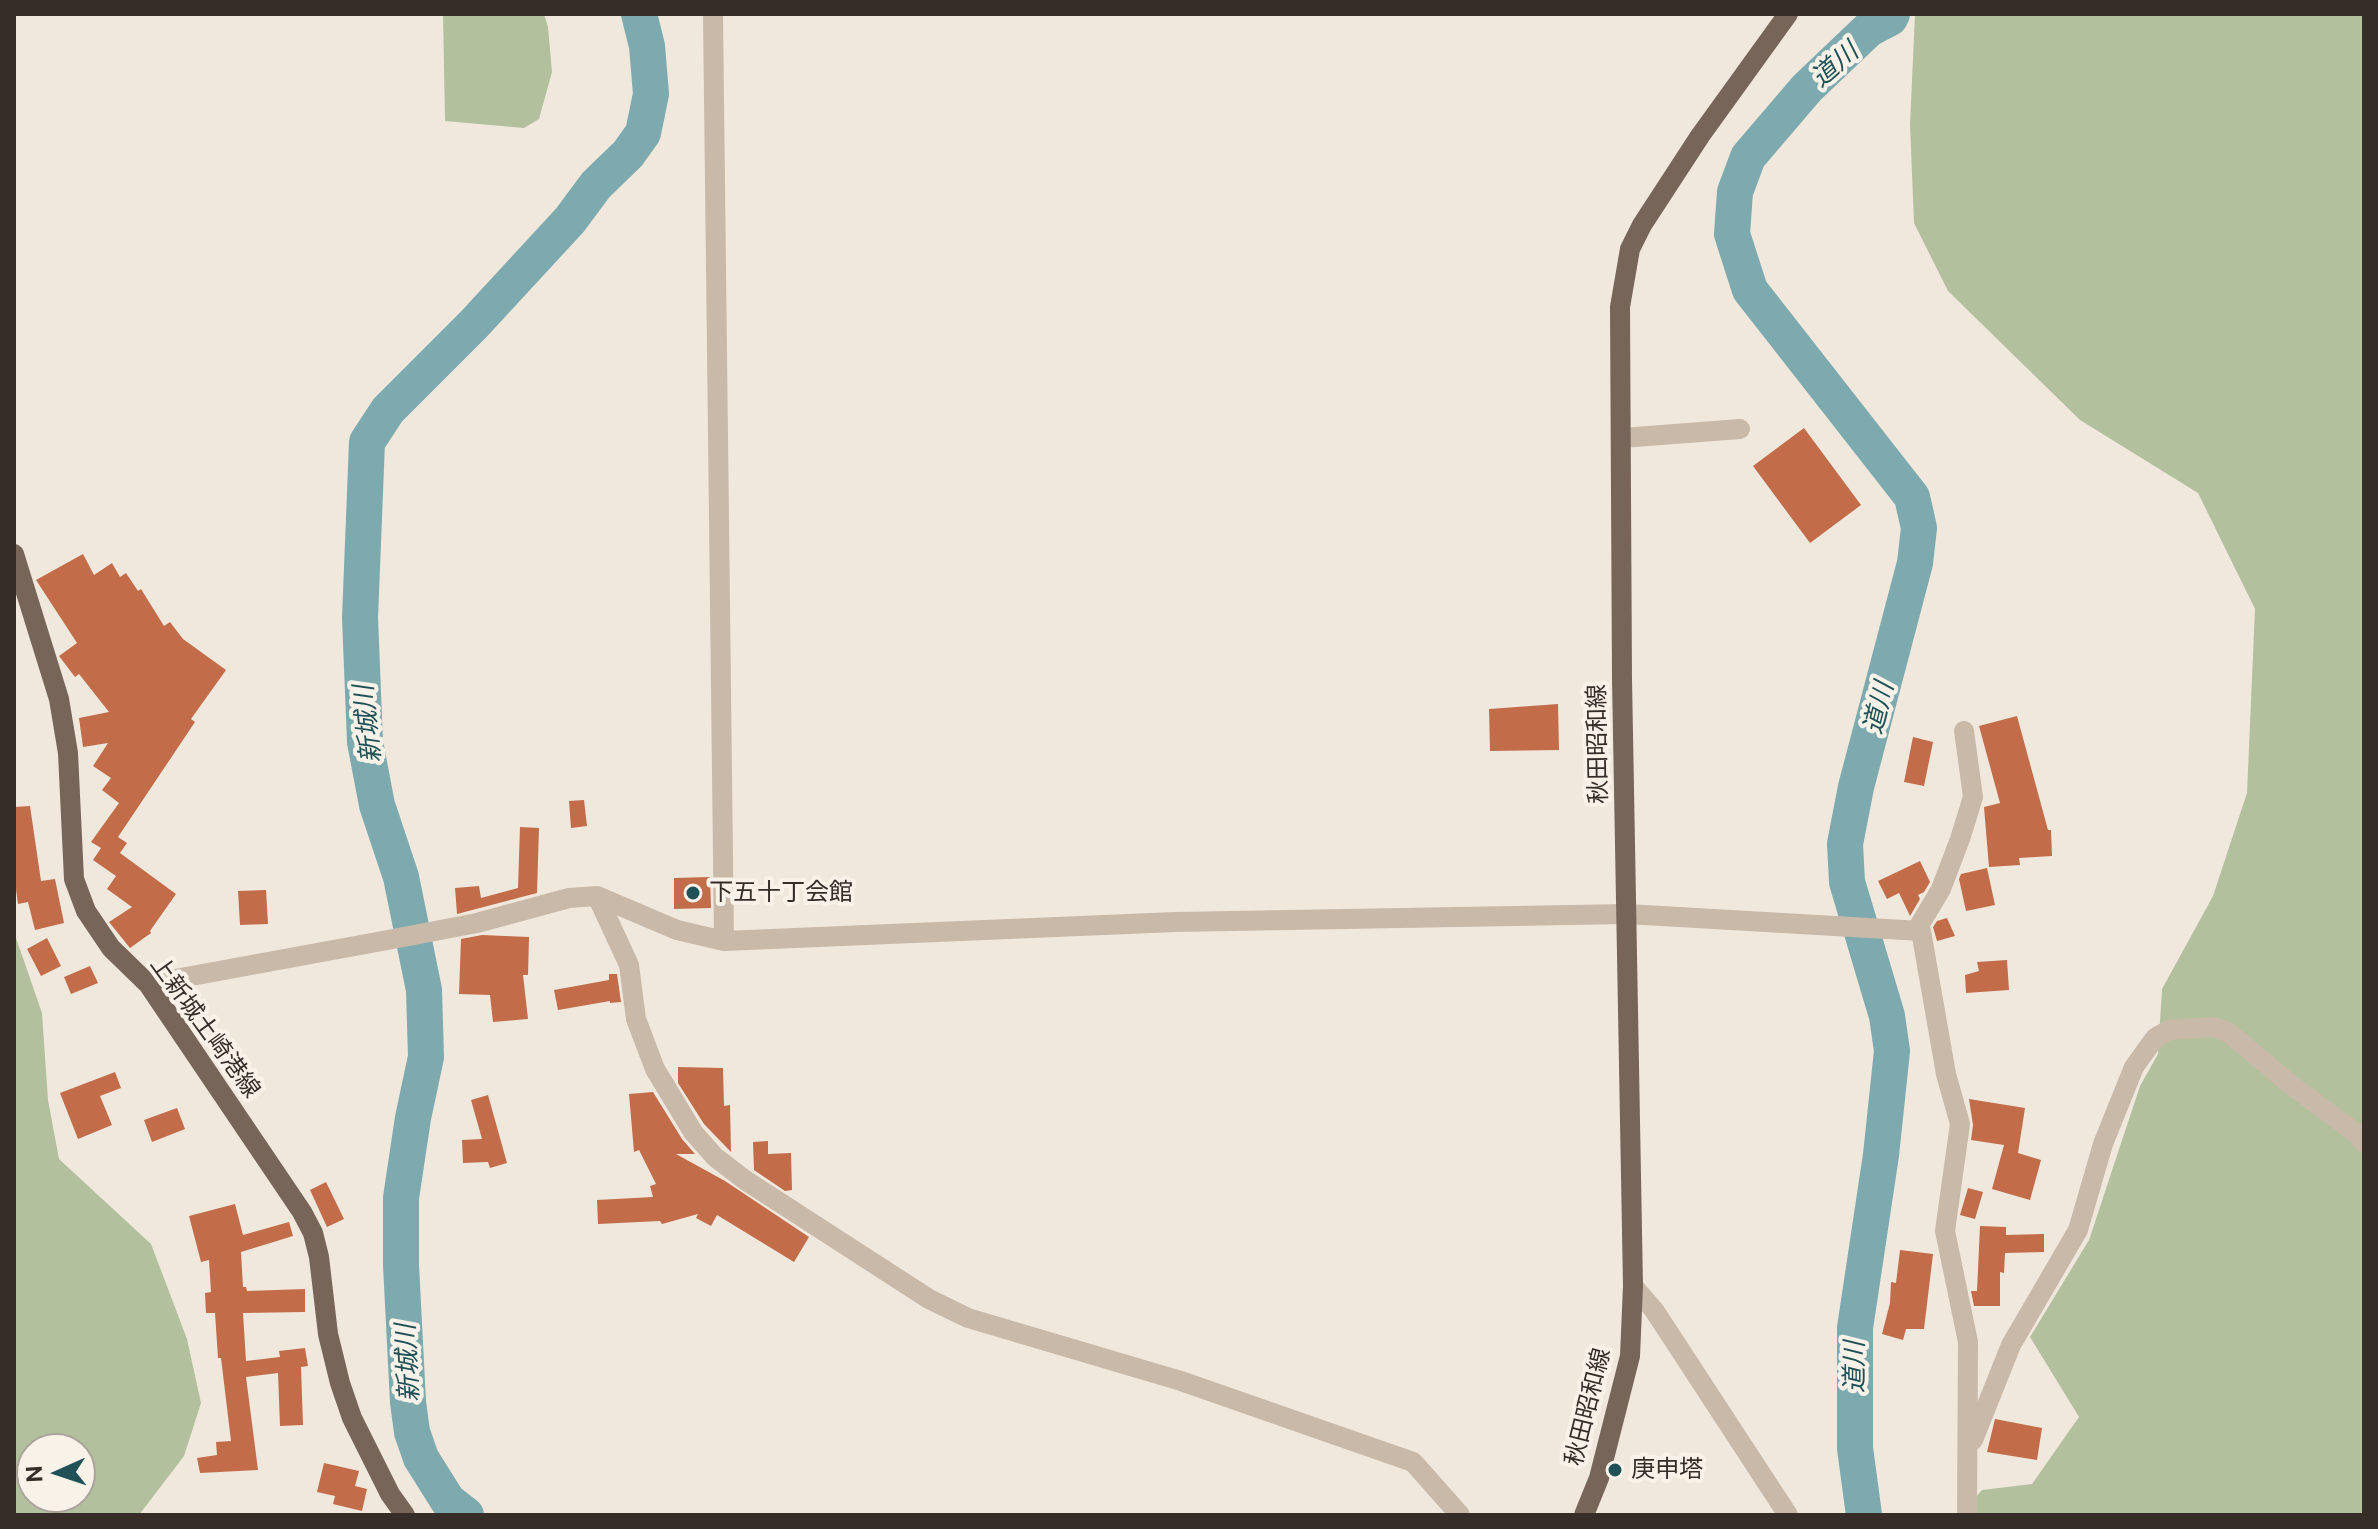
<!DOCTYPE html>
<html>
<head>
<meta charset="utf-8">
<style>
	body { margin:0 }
	#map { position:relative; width:2378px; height:1529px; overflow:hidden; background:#f1e8dd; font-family:"Public Sans",sans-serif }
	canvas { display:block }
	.frame { position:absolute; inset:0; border:16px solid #362d29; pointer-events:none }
	.north { position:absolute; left:16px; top:1433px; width:80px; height:80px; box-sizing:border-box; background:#f9f2e9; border:2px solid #aba39c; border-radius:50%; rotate:267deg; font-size:22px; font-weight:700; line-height:32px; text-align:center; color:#362d29 }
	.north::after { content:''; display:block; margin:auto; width:28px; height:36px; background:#1f5157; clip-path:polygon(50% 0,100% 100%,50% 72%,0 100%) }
</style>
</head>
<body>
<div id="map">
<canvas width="2378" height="1529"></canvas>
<div class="frame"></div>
<div class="north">N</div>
</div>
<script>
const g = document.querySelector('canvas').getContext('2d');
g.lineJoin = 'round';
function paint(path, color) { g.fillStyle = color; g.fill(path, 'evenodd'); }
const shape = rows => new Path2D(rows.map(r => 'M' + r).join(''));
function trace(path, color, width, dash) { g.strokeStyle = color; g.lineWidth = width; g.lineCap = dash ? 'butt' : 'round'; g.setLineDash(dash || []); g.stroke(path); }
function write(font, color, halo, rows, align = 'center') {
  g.font = font + ' "Public Sans","Noto Sans JP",sans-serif'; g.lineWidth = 8; g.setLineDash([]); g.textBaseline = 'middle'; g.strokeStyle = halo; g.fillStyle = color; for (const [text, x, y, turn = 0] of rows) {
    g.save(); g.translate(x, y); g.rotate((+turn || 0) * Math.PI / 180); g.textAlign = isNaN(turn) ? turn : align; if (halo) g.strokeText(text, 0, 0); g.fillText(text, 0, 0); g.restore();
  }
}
const green = shape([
	[443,14,544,14,548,27,552,72,539,119,524,128,445,121],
	[1915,14,2364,14,2364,1509,2360,1515,1960,1515,1982,1490,2032,1484,2079,1417,2030,1337,2089,1240,2140,1086,2158,1054,2162,989,2213,896,2247,793,2255,609,2198,493,2080,420,1948,291,1914,223,1910,124],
	[14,932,42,1013,48,1100,59,1159,151,1244,187,1339,201,1403,184,1456,139,1515,14,1515],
	[32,1449,80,1449,80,1497,32,1497]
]);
const river = shape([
	[466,1515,448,1501,421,1458,412,1432,408,1402,401,1265,401,1198,413,1118,426,1057,424,990,401,877,377,805,365,742,360,618,367,442,388,410,474,324,570,220,596,185,628,154,643,133,651,94,647,46,639,14],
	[1864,1515,1855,1448,1855,1328,1881,1155,1892,1051,1887,1016,1847,882,1845,844,1856,787,1915,563,1919,528,1912,497,1750,290,1732,234,1735,192,1748,157,1807,88,1869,29,1890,18,1892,14]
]);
const building = shape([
	[1804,428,1861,505,1810,543,1753,466],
	[83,554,94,575,112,563,120,577,126,573,138,591,141,589,164,626,170,622,183,639,226,670,191,719,195,722,118,837,127,843,120,853,176,894,150,931,151,933,130,948,109,922,132,907,107,889,116,876,93,860,101,848,91,842,119,803,102,790,111,778,93,766,108,743,83,747,79,718,109,712,79,674,75,677,59,656,77,643,36,580],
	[1558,704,1559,750,1490,751,1489,709],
	[2017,716,2048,830,2051,830,2052,856,2019,858,2020,865,1989,867,1984,807,2000,803,1979,726],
	[1913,737,1933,742,1924,786,1904,782],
	[584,800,587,826,571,828,569,801],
	[30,806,41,881,55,879,64,923,35,930,28,902,18,904,14,875,14,807],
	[520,827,539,828,537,893,457,914,455,888,479,886,481,898,518,888],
	[1920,861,1930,882,1924,892,1918,895,1920,899,1910,916,1899,893,1887,899,1878,881],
	[1987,868,1995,905,1966,911,1959,879,1961,874],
	[710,877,711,908,674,909,674,878],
	[266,890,268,924,240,925,238,891],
	[1947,918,1955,936,1937,941,1933,927,1937,921],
	[482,935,529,937,528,975,523,975,528,1019,493,1022,490,995,459,994,461,939],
	[47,938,61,966,41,976,27,949],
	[2007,960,2009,990,1966,993,1965,975,1979,971,1977,962],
	[90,966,98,983,71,994,64,977],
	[609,974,617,974,621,1002,610,1003,610,1001,558,1010,554,990,609,980],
	[678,1067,723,1068,724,1106,730,1105,731,1152,704,1124,678,1083],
	[115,1072,121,1088,100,1096,112,1125,78,1139,60,1093],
	[653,1092,682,1139,695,1154,676,1154,725,1181,809,1237,794,1262,717,1215,711,1226,696,1218,698,1214,662,1224,660,1221,598,1224,597,1200,653,1197,650,1186,656,1184,639,1150,634,1152,629,1094],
	[488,1095,507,1163,490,1168,488,1162,463,1163,462,1140,482,1139,471,1100],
	[1969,1099,2025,1108,2018,1153,2041,1160,2030,1200,1992,1189,2004,1145,1971,1140,1973,1125],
	[177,1108,185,1129,152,1142,144,1120],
	[768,1141,768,1154,791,1153,792,1190,785,1191,754,1170,753,1142],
	[326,1182,344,1219,327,1227,310,1190],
	[1968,1188,1983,1192,1975,1219,1960,1215],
	[235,1204,243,1235,289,1222,293,1236,241,1252,243,1287,246,1287,247,1291,305,1289,305,1312,243,1313,246,1361,280,1357,279,1351,305,1348,308,1366,301,1367,303,1425,280,1426,278,1373,246,1377,258,1470,200,1473,197,1458,217,1455,216,1442,231,1441,221,1358,218,1358,215,1313,206,1313,205,1293,211,1292,209,1260,201,1262,189,1216],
	[1980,1226,2006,1227,2006,1235,2044,1234,2044,1252,2005,1253,2004,1273,2000,1272,2000,1306,1974,1306,1971,1291,1977,1291],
	[1900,1250,1933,1254,1924,1329,1906,1329,1903,1340,1882,1334,1890,1303,1891,1282,1896,1283],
	[1995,1419,2042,1428,2037,1460,1987,1452],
	[324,1463,359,1471,355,1486,367,1489,362,1511,333,1504,335,1496,317,1492]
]);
const minor = shape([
	[713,14,724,941],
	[1622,438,1740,429],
	[597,896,629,965,636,1019,655,1069,693,1132,715,1157,745,1180,929,1299,968,1318,1181,1381,1413,1462,1460,1515],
	[1916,931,1941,889,1960,839,1973,797,1964,731],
	[148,984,393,939,477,923,569,898,597,896,677,930,724,941,1175,922,1627,914,1921,931,1946,1074,1960,1124,1945,1231,1968,1342,1967,1515],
	[1633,1286,1654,1310,1788,1515],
	[1973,1440,2011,1345,2078,1230,2103,1144,2134,1067,2155,1038,2169,1030,2213,1027,2228,1032,2290,1084,2357,1134,2364,1143]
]);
const major = shape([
	[14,554,59,699,68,753,74,879,86,911,111,948,148,984,302,1212,313,1233,319,1257,328,1334,340,1383,352,1418,390,1494,405,1515],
	[1584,1515,1599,1478,1630,1356,1633,1286,1622,679,1620,307,1630,249,1642,225,1700,136,1788,14]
]);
const markers = [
	[693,893,8,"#1f5157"],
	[1615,1470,8,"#1f5157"]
];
const streetNames = [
	["秋田昭和線",1598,744,-91],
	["上新城土崎港線",205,1027,54],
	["秋田昭和線",1588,1407,-76]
];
const poiNames = [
	["下五十丁会館",709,893],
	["庚申塔",1631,1470]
];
const waterNames = [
	["道川",1835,65,-41],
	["道川",1879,708,-76],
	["新城川",368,724,-96],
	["新城川",408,1363,-93],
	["道川",1855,1367,-90]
];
paint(green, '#b3c09d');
trace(river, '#7caaae', 36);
paint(building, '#c26c4a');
trace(minor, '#c9b9a9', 20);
trace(major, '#78655a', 20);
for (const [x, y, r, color] of markers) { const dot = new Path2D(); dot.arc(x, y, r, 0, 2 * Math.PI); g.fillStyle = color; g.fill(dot); trace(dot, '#f9f2e9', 3); }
write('24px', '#362d29', '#f9f2e9', streetNames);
write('24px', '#362d29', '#f9f2e9', poiNames, 'left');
write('italic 26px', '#1f5157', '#f9f2e9', waterNames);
</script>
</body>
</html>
